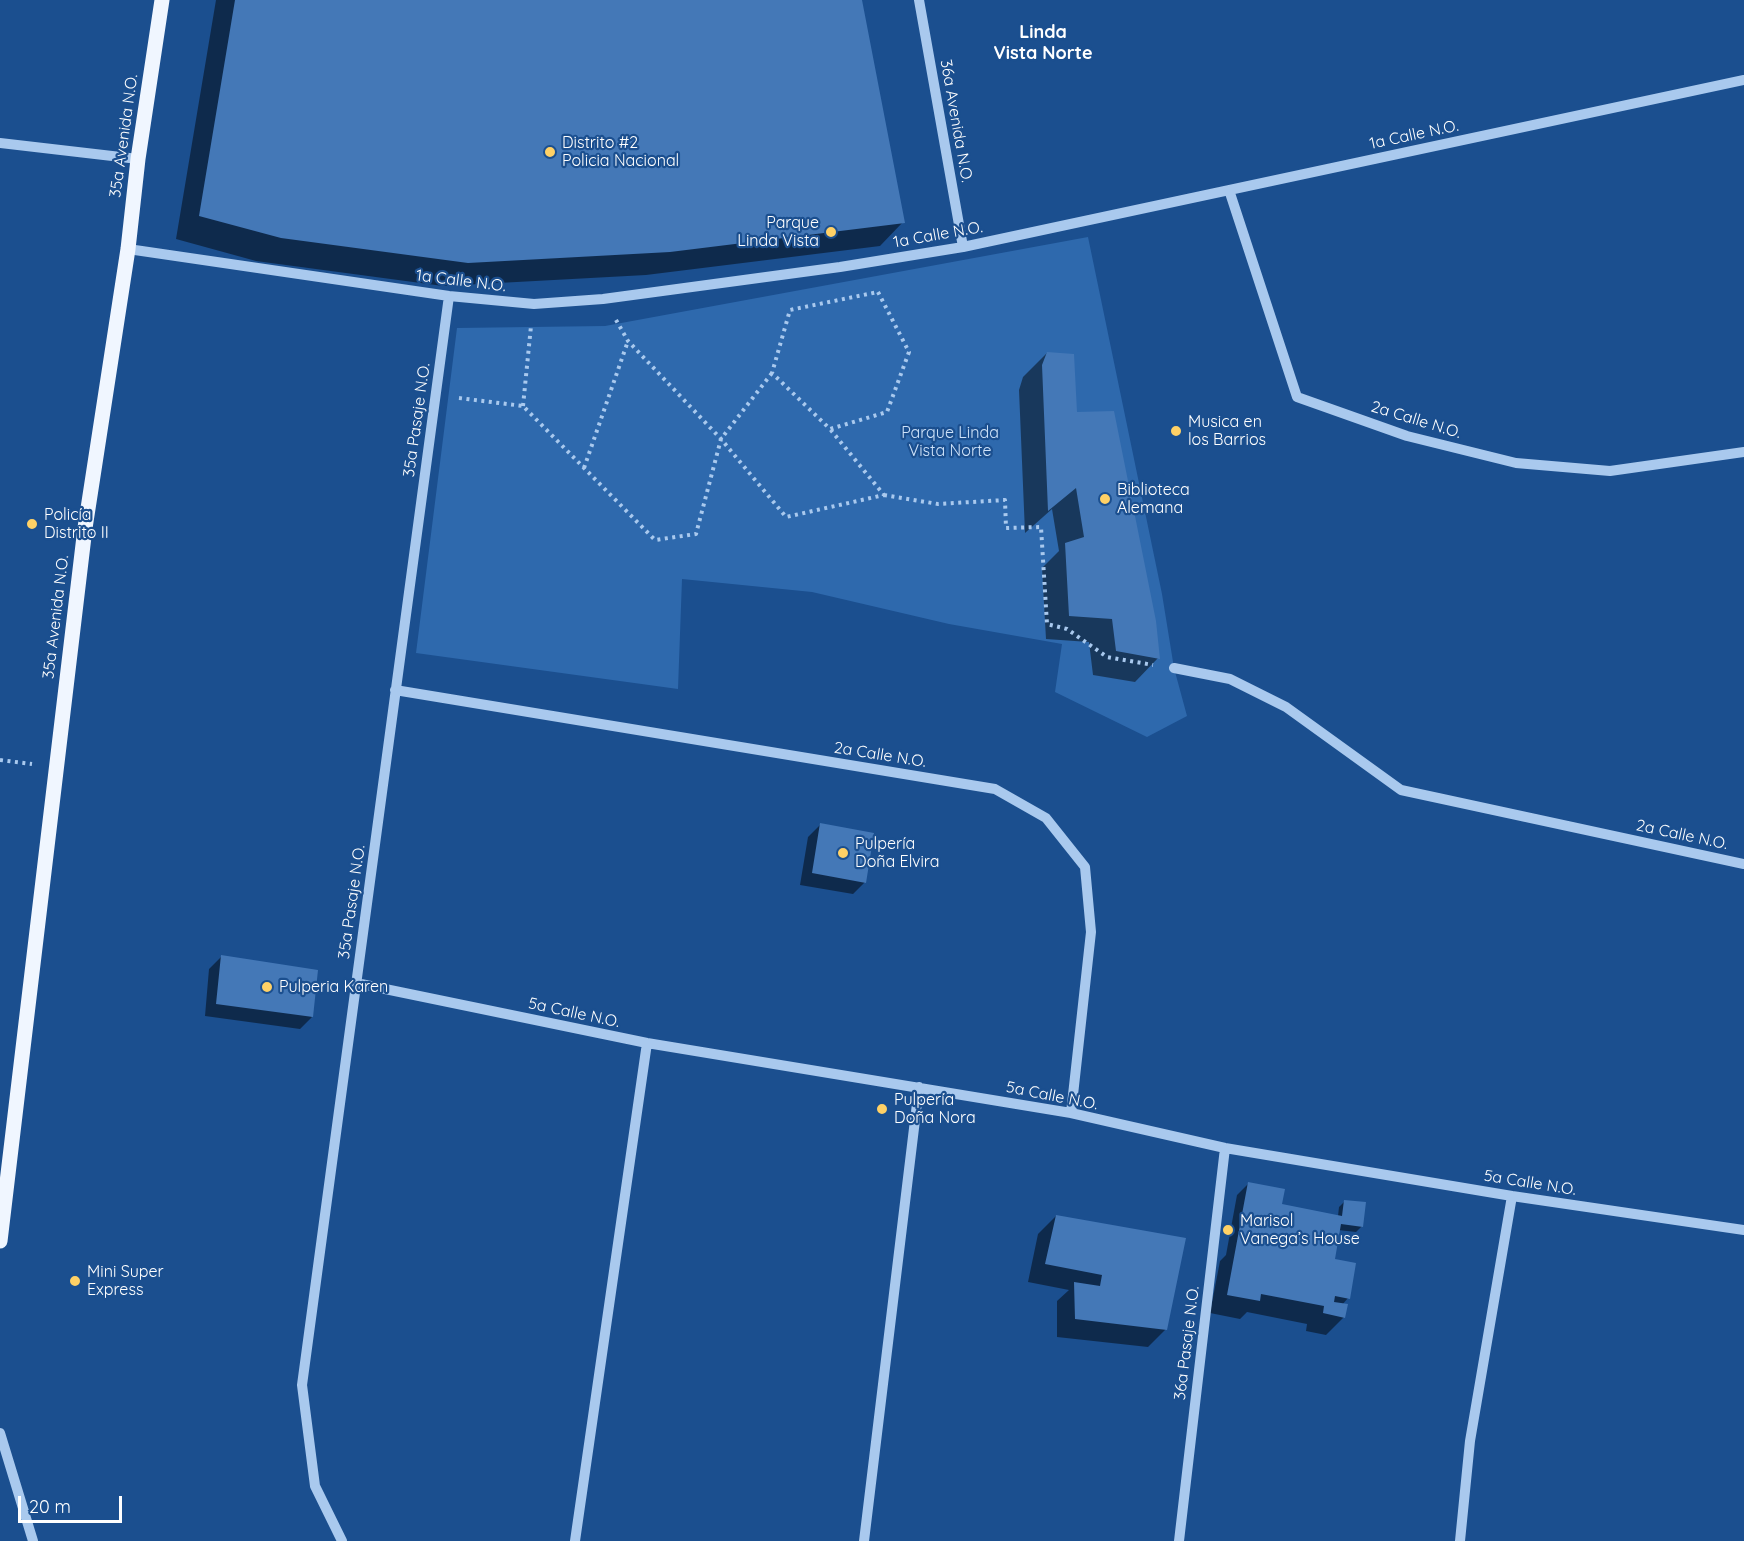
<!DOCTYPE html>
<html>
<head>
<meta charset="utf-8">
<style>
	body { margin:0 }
	#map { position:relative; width:1744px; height:1541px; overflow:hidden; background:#1b4f8f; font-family:Quicksand,sans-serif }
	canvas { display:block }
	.scale { position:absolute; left:18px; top:1496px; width:104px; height:27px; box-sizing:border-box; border:3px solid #fff; border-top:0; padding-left:8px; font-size:18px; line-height:21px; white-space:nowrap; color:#fff; -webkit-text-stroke:4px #1b4f8f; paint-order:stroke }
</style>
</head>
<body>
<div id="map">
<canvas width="1744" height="1541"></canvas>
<div class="scale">20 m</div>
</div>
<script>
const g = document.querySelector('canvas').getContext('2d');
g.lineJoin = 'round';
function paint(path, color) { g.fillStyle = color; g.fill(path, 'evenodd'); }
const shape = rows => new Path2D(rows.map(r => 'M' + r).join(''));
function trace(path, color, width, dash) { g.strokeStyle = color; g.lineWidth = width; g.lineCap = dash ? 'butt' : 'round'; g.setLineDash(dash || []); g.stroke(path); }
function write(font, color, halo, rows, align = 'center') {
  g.font = font + ' Quicksand,sans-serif'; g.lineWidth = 4.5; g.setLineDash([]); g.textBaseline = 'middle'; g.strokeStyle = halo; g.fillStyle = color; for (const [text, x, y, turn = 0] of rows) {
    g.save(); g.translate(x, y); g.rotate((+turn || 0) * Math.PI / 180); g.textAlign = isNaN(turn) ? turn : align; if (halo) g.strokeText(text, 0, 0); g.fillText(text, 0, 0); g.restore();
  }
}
const green = shape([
	[1088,237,1162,594,1174,668,1187,716,1147,737,1055,692,1062,644,949,624,812,592,682,579,678,689,416,653,457,328,605,326]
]);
const shadow = shape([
	[216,0,861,0,903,222,880,246,646,275,443,286,256,261,176,239],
	[1047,353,1075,413,1158,658,1135,682,1093,675,1089,642,1046,639,1042,568,1059,551,1052,509,1025,533,1019,390,1023,377],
	[820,825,865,882,853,894,800,885,808,837],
	[221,957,312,1017,300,1029,205,1016,209,969],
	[1249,1183,1280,1206,1338,1216,1339,1207,1345,1201,1362,1226,1356,1232,1338,1230,1334,1258,1348,1298,1342,1305,1344,1317,1326,1335,1306,1331,1307,1324,1247,1312,1240,1319,1210,1313,1220,1261,1226,1255,1237,1195],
	[1056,1216,1166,1329,1148,1347,1057,1337,1057,1301,1069,1290,1028,1282,1038,1234]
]);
const building = shape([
	[235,0,862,0,905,223,670,252,468,263,281,238,199,216],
	[1047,352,1074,354,1077,412,1114,411,1156,621,1160,659,1116,651,1112,619,1069,616,1065,543,1084,537,1076,488,1048,511,1042,365],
	[820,823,874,833,866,883,812,873],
	[221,955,318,970,313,1017,216,1004],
	[1248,1182,1285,1189,1282,1204,1342,1216,1344,1200,1366,1202,1363,1227,1341,1224,1335,1259,1356,1263,1350,1299,1335,1296,1334,1302,1348,1304,1345,1318,1323,1313,1324,1306,1261,1294,1260,1301,1227,1295],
	[1056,1215,1186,1238,1167,1330,1075,1319,1074,1282,1100,1286,1102,1275,1045,1264]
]);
const path = shape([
	[878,292,909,352,887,412,830,429,772,373,790,310,878,292],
	[616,320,628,341,721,439,786,517,884,495,830,429],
	[459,398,523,406,655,540,696,534,721,439,772,373],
	[523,406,531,326],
	[584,468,628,341],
	[884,495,938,504,1005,500,1006,528,1041,527,1047,624,1067,629,1107,657,1153,665],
	[0,760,32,764]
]);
const minor = shape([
	[919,0,963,247],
	[0,143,138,159],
	[1229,190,1297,397,1407,436,1516,463,1610,471,1744,452],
	[128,249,449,296,534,304,603,299,840,267,963,247,1744,80],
	[1174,668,1230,679,1286,707,1401,790,1744,864],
	[395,690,995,789,1046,818,1085,867,1091,932,1071,1113],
	[356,983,647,1043,1071,1113,1225,1148,1512,1196,1744,1230],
	[0,1433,33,1541],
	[342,1541,315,1486,302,1385,449,296],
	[575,1541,647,1043],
	[864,1541,919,1087],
	[1179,1541,1225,1148],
	[1460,1541,1470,1441,1512,1196]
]);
const major = shape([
	[0,1241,85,528,128,249,138,159,162,0]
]);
const markers = [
	[550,152,6,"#ffd166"],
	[831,232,6,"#ffd166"],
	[1176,431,6,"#ffd166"],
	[1105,499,6,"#ffd166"],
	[32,524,6,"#ffd166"],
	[843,853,6,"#ffd166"],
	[267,987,6,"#ffd166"],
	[882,1109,6,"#ffd166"],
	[1228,1230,6,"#ffd166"],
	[75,1281,6,"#ffd166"]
];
const streetNames = [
	["36a Avenida N.O.",956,121,80],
	["1a Calle N.O.",1414,135,-12],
	["35a Avenida N.O.",124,136,-82],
	["1a Calle N.O.",938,235,-10],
	["1a Calle N.O.",461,281,7],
	["35a Pasaje N.O.",417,420,-82],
	["2a Calle N.O.",1416,420,17],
	["35a Avenida N.O.",56,617,-83],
	["2a Calle N.O.",880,755,9],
	["2a Calle N.O.",1682,835,12],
	["35a Pasaje N.O.",352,902,-82],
	["5a Calle N.O.",574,1013,12],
	["5a Calle N.O.",1052,1096,11],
	["5a Calle N.O.",1530,1183,9],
	["36a Pasaje N.O.",1187,1343,-83]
];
const poiNames = [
	["Distrito #2",562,143],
	["Policia Nacional",562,161],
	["Parque",819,223,"right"],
	["Linda Vista",819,241,"right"],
	["Musica en",1188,422],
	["los Barrios",1188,440],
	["Biblioteca",1117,490],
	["Alemana",1117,508],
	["Policía",44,515],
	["Distrito II",44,533],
	["Pulpería",855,844],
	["Doña Elvira",855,862],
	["Pulperia Karen",279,987],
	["Pulpería",894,1100],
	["Doña Nora",894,1118],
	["Marisol",1240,1221],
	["Vanega’s House",1240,1239],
	["Mini Super",87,1272],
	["Express",87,1290]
];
const parkNames = [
	["Parque Linda",950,433],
	["Vista Norte",950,451]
];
const neighbourhoodNames = [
	["Linda",1043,33],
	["Vista Norte",1043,54]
];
paint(green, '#2e69ad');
paint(shadow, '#0007');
paint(building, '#4478b7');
trace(path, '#a9c9ee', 4, [3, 4.5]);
trace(minor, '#a9c9ee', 10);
trace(major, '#f0f6ff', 15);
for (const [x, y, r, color] of markers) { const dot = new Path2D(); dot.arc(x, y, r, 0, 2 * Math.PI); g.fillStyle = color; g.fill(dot); trace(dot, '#1b4f8f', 2); }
write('16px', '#fff', '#1b4f8f', streetNames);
write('16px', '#fff', '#1b4f8f', poiNames, 'left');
write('16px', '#cfe3fa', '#1b4f8f', parkNames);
write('bold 18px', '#fff', '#1b4f8f', neighbourhoodNames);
</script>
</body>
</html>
